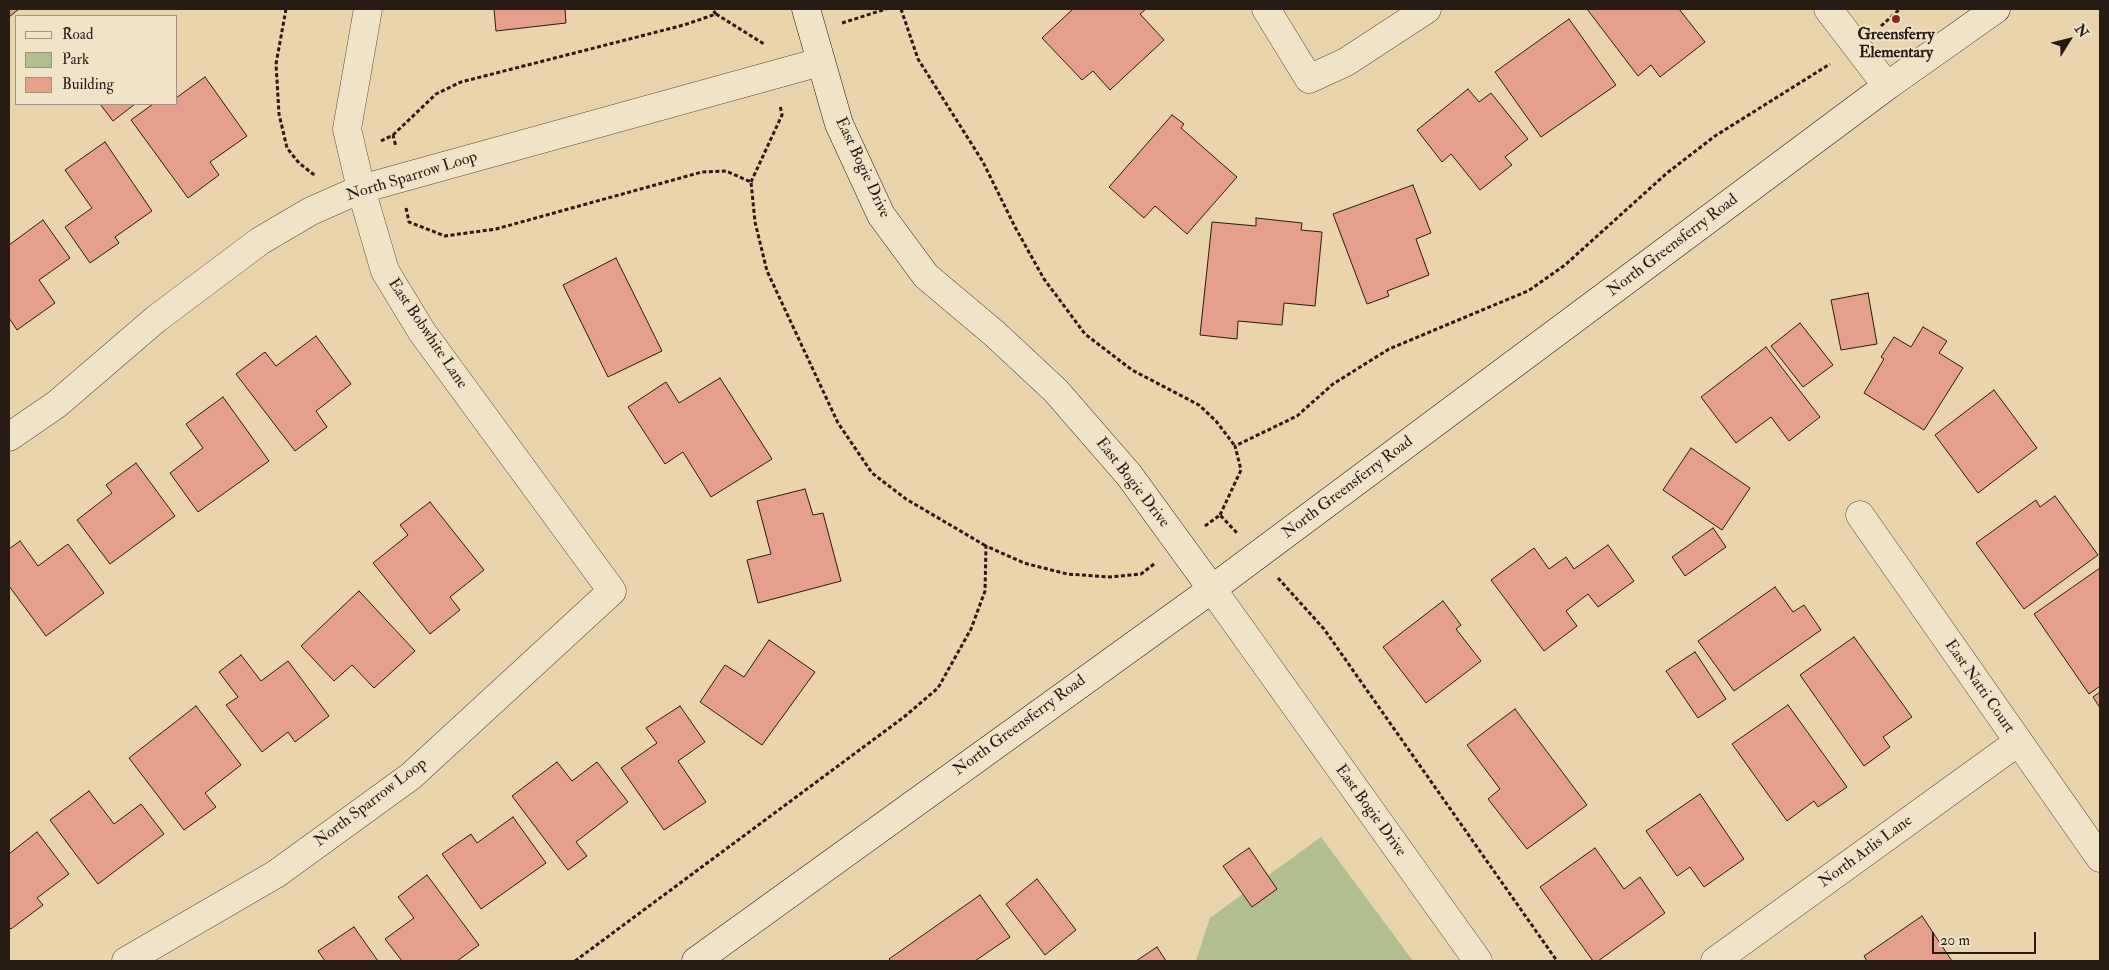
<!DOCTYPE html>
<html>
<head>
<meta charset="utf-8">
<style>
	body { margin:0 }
	#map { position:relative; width:2109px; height:970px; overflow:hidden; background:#ead4ab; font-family:"IM FELL Double Pica",serif }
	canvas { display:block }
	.frame { position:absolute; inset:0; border:10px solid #281b14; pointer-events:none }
	.legend { position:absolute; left:15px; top:15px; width:162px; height:90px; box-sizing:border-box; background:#f1e3c8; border:1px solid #a19380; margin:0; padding:6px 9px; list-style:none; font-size:15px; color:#281b14 }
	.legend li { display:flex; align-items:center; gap:10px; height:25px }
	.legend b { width:25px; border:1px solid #a19380 }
	.north { position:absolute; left:2044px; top:15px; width:50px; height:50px; -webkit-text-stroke:4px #f1e3c8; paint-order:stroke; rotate:54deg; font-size:14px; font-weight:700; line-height:20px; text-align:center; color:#281b14 }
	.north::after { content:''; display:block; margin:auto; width:18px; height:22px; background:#281b14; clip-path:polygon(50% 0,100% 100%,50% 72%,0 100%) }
	.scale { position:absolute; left:1932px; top:932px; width:104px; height:22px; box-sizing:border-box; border:2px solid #281b14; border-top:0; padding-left:6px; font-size:15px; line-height:18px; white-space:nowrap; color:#281b14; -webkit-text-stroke:4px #f1e3c8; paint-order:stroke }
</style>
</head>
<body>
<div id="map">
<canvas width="2109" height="970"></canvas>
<div class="frame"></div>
<ul class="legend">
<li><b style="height:6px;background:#f1e3c8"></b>Road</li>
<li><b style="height:14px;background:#b1be8d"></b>Park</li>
<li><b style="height:14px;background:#e4a08b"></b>Building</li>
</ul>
<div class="north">N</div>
<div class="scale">20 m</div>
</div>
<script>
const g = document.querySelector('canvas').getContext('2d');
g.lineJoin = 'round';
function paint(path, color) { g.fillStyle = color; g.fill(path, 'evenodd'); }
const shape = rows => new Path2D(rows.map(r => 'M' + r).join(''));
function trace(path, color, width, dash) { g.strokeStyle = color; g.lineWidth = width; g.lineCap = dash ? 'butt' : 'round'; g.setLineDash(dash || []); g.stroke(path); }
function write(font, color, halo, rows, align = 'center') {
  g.font = font + ' "IM FELL Double Pica",serif'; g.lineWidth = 4; g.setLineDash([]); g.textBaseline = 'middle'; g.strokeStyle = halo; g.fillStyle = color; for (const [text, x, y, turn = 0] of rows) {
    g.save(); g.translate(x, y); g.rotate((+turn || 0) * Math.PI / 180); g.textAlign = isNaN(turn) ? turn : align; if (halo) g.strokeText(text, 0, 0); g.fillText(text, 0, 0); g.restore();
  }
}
const green = shape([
	[1321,837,1413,961,1196,961,1210,918]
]);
const building = shape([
	[9,9,19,9,9,17,9,9],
	[494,9,565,9,566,23,496,31,494,9],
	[1073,9,1146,9,1140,14,1164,40,1110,90,1093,71,1082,80,1042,38,1073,9],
	[1587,9,1679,9,1705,42,1660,77,1651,65,1638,76,1587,9],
	[1569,19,1616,85,1541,137,1495,72,1569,19],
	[205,77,247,136,210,162,219,175,188,198,131,120,153,104,176,104,176,98,205,77],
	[1468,89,1479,102,1491,93,1528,139,1505,157,1512,165,1480,190,1451,154,1442,162,1417,130,1468,89],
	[100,104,135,104,113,121,100,104],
	[1172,115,1184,124,1181,128,1237,177,1187,234,1155,206,1144,218,1109,187,1172,115],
	[105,142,152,211,115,237,119,243,90,263,65,227,92,208,65,170,105,142],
	[1413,185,1431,233,1416,239,1429,275,1387,291,1389,296,1367,304,1333,214,1413,185],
	[1256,218,1302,223,1301,230,1322,232,1315,306,1284,303,1282,325,1238,321,1237,339,1200,335,1212,222,1256,226,1256,218],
	[43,220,70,258,39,280,55,303,17,330,9,318,9,245,43,220],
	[616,258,662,351,608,377,563,285,616,258],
	[1868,293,1877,344,1841,350,1831,300,1868,293],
	[1800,323,1833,365,1803,387,1771,346,1800,323],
	[1923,327,1947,341,1939,353,1963,368,1924,430,1864,393,1884,359,1881,357,1894,337,1911,347,1923,327],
	[316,336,351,384,316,411,327,427,295,451,236,374,265,352,276,366,316,336],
	[1766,347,1820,417,1789,441,1771,417,1736,443,1701,397,1766,347],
	[720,378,772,459,711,497,683,452,665,464,628,407,666,382,679,403,720,378],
	[1994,390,2037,448,1978,493,1935,435,1994,390],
	[223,397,269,461,198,512,170,473,203,448,186,424,223,397],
	[1691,448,1750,488,1722,530,1663,490,1691,448],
	[136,463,175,516,110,564,77,520,112,493,106,485,136,463],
	[805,489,813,515,823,513,841,581,758,603,747,560,771,554,757,501,805,489],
	[2055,496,2098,555,2024,609,1976,543,2036,500,2040,507,2055,496],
	[430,502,484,570,450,597,460,610,430,634,373,563,408,535,400,525,430,502],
	[1713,528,1726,547,1685,576,1672,557,1713,528],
	[20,541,38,566,68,544,104,593,46,636,9,586,9,549,20,541],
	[1608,545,1634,581,1598,607,1588,594,1566,611,1577,626,1544,651,1491,580,1534,548,1549,569,1566,557,1574,569,1608,545],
	[2100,568,2100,686,2089,694,2034,614,2100,568],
	[1775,587,1793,612,1804,605,1821,630,1734,691,1698,641,1775,587],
	[359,591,415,651,374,688,352,665,334,681,301,646,359,591],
	[1443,601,1461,625,1456,629,1481,661,1426,703,1383,647,1443,601],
	[1854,637,1912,717,1883,737,1890,747,1864,766,1800,675,1854,637],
	[769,640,815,672,762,745,700,702,725,665,744,677,769,640],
	[1695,652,1726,699,1698,718,1666,671,1695,652],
	[241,655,261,681,288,661,329,716,295,742,288,732,262,752,226,705,238,697,219,672,241,655],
	[2100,692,2100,708,2093,697,2100,692],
	[1788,705,1847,787,1818,807,1814,801,1787,821,1732,744,1788,705],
	[196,706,241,765,205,793,216,807,184,830,129,758,196,706],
	[680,706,705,742,678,761,706,802,664,830,621,768,657,743,646,728,680,706],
	[1515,709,1587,805,1527,849,1488,799,1500,789,1467,745,1515,709],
	[557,762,572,781,597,762,628,802,576,842,587,856,568,870,512,796,557,762],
	[89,791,114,824,141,804,164,834,98,884,50,820,89,791],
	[1700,794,1744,859,1704,887,1690,867,1677,876,1646,831,1700,794],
	[513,817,546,863,481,909,442,854,471,834,477,843,513,817],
	[37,832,69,874,37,898,43,905,11,929,9,927,9,854,37,832],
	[1249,848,1277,889,1252,907,1223,866,1249,848],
	[1595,848,1624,889,1640,877,1665,913,1598,961,1593,961,1540,887,1595,848],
	[427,875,479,945,457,961,402,961,385,939,414,918,398,897,427,875],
	[1037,879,1076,930,1045,955,1006,904,1037,879],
	[980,895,1010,937,975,961,891,961,889,959,980,895],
	[1922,916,1952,961,1867,961,1864,956,1922,916],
	[354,927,378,961,325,961,318,951,354,927],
	[1157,947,1166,961,1136,961,1157,947]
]);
const path = shape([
	[286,9,276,64,279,114,287,148,299,163,313,174,315,174],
	[901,9,918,59,983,162,1015,227,1044,279,1085,334,1132,370,1199,405,1216,421,1235,446],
	[716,14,764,44],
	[842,23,886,9],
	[1881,26,1900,9],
	[393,135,436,94,461,82,684,25,716,14,712,9],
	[381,141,393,135,396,147],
	[751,182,782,115,780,105],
	[406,208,409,222,445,236,496,229,702,172,726,171,751,182,755,222,767,271,838,423,872,473,906,499,986,546],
	[1220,515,1241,470,1235,446,1297,416,1333,384,1389,349,1528,291,1565,265,1667,173,1715,136,1830,64],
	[1205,526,1220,515,1237,533],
	[1278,578,1324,629,1557,961],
	[575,961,904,717,938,688,971,629,985,591,986,546,1024,563,1067,574,1110,577,1141,574,1154,564]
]);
const street = shape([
	[1266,9,1309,79,1346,62,1427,9],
	[1828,9,1887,86],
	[9,437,57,404,156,319,260,241,311,211,361,189,820,62],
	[1860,515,2100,858],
	[1212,589,1478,961],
	[126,961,276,874,411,776,612,591,422,332,385,271,361,189,347,129,368,9],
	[1715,961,2018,742]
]);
const secondary = shape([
	[806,9,839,124,881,215,926,276,995,334,1056,391,1129,475,1212,589],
	[696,961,1212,589,1887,86,1996,9]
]);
const markers = [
	[1896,19,5,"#8f2418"]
];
const poiNames = [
	["Greensferry",1896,36],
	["Elementary",1896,54]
];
const streetNames = [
	["East Bogie Drive",862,168,65],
	["North Sparrow Loop",412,177,-17],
	["North Greensferry Road",1673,246,-37],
	["East Bobwhite Lane",427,334,56],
	["East Bogie Drive",1132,483,52],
	["North Greensferry Road",1348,488,-37],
	["East Natti Court",1979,687,55],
	["North Greensferry Road",1020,726,-36],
	["North Sparrow Loop",371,803,-37],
	["East Bogie Drive",1370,811,54],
	["North Arlis Lane",1866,852,-36]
];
paint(green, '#b1be8d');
paint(building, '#e4a08b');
trace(building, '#281b14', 1);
trace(street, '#58493a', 29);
trace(secondary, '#281b14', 29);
trace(path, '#281b14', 3, [4, 2.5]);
trace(street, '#f1e3c8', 28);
trace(secondary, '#f1e3c8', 28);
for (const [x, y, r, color] of markers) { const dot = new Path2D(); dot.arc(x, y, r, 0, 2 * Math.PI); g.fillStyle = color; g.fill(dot); trace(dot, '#f1e3c8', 2); }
write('bold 16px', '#281b14', '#f1e3c8', poiNames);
write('16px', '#281b14', '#f1e3c8', streetNames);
</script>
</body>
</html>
